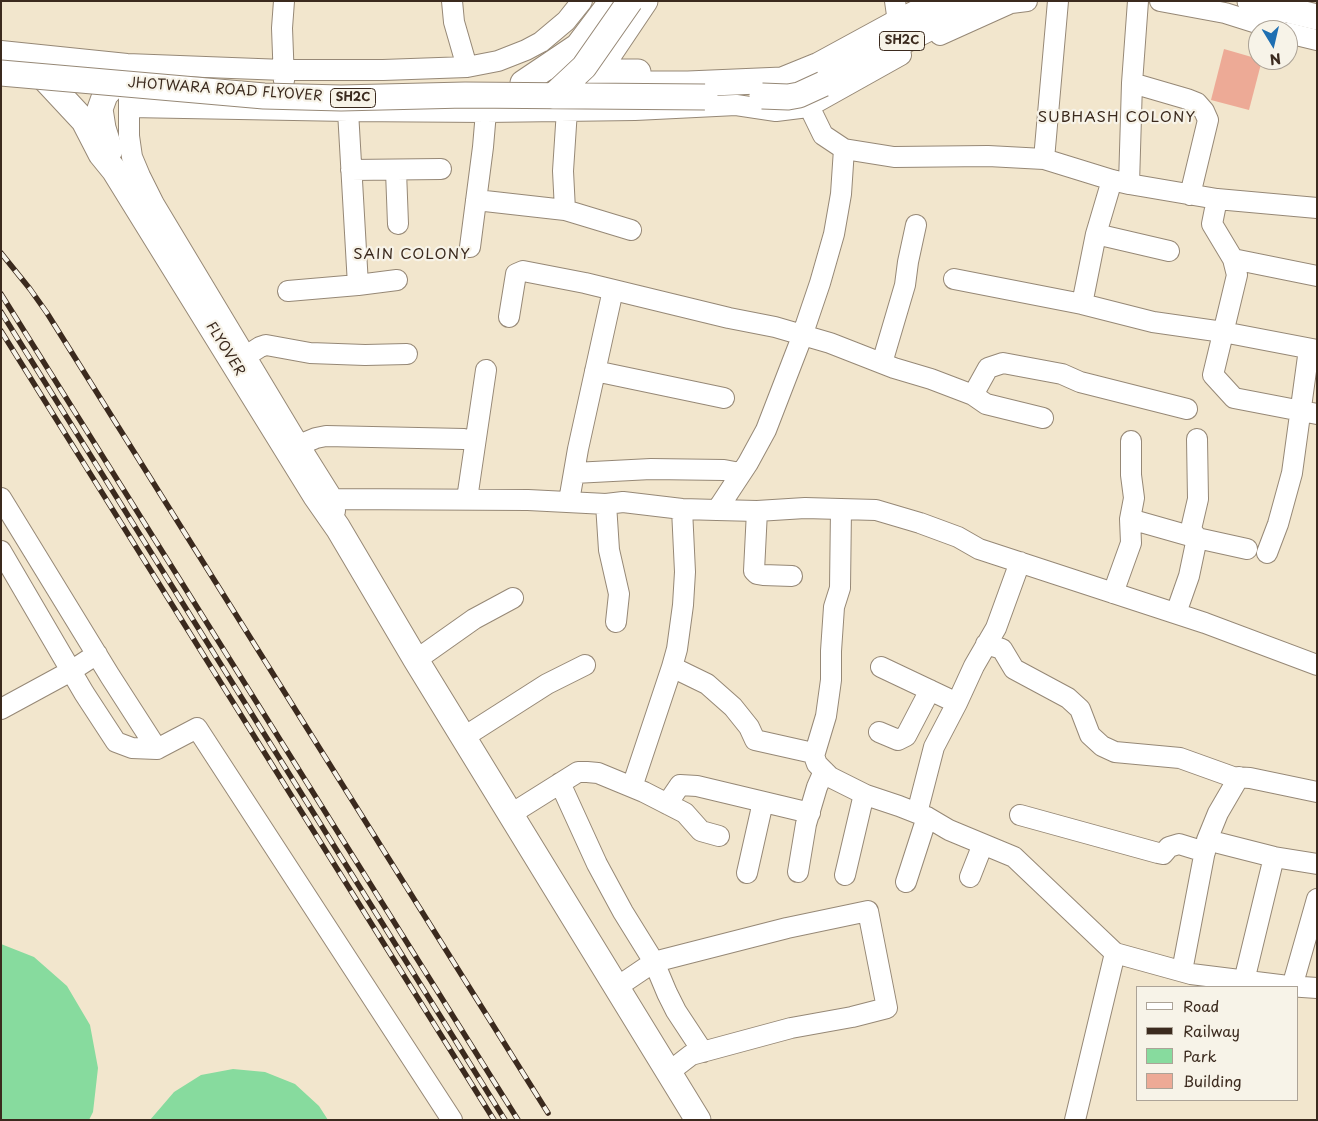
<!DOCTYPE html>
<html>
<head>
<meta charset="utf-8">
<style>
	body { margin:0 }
	#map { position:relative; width:1318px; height:1121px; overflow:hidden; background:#f2e6cd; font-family:"Playpen Sans",sans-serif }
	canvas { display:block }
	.frame { position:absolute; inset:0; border:2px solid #3b2a1e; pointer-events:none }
	.legend { position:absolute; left:1136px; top:986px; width:162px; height:115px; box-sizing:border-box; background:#f7f3e8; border:1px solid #aca397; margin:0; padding:6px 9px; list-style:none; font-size:15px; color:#3b2a1e }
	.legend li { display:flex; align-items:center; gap:10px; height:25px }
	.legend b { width:25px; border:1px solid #aca397 }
	.north { position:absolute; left:1248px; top:20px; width:50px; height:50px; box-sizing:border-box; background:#f7f3e8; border:1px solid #aca397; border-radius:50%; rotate:171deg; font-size:14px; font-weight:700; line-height:20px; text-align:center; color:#3b2a1e }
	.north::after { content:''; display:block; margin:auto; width:18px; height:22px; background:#1f6fb2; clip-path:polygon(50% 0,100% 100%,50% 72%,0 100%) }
</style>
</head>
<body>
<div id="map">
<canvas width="1318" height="1121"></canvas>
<div class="frame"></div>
<ul class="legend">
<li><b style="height:6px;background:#fff"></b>Road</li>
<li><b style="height:6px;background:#3b2a1e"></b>Railway</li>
<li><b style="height:14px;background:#87db9e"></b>Park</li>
<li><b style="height:14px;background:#edaa96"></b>Building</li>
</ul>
<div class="north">N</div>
</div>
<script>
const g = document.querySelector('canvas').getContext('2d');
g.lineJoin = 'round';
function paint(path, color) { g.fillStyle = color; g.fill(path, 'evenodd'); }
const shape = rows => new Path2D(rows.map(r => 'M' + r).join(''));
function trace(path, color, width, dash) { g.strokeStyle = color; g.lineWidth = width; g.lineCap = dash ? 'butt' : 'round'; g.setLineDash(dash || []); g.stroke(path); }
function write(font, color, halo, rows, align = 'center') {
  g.font = font + ' "Playpen Sans",sans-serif'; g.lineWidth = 4.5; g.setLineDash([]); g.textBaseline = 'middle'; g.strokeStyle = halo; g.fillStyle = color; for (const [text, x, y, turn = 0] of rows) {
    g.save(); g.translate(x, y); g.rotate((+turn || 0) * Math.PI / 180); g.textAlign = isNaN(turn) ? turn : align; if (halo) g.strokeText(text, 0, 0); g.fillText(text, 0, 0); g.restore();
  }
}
const green = shape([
	[1,944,34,957,67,986,90,1025,98,1068,93,1112,89,1120,1,1120],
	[233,1069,265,1072,295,1084,319,1106,328,1120,150,1120,174,1092,201,1075]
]);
const building = shape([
	[1224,49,1262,60,1249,110,1211,100]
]);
const minor = shape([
	[284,1,282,28,284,81],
	[452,1,454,22,467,67],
	[895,1,898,22],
	[1138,1,1132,83,1187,99,1197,103,1204,111,1208,120,1190,195],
	[1160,1,1225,13,1279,30],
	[1288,33,1317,40],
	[940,35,1011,3,1027,1],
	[1,51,127,64,284,70,383,70,467,67,498,61,526,50,541,42,566,21,582,1],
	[129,93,129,136,132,157,140,176,154,204,294,437,333,499,335,511],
	[130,107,348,111,486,112,635,110,736,105,776,111,808,107,901,55],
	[567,110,563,171,565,210,631,230],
	[844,149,894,157,988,156,1044,159,1112,180,1129,184,1132,83],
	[1044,159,1058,1],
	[351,170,441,169],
	[396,171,398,224],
	[1129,184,1217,199,1317,208],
	[1217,199,1212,224,1233,259,1237,275,1213,375,1234,398,1317,414],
	[476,200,565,210],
	[1096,234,1169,251],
	[470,247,483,147,486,112],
	[1233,259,1317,276],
	[954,279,1082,304,1153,322,1223,332,1317,350],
	[358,285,397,280],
	[288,291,358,285,348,111],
	[1082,304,1096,234,1112,180],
	[509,317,516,274,523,271,585,283,729,318,775,327,830,343,894,368,931,379,973,395,988,368,1003,363,1062,374,1080,382,1187,409],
	[246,356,260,347,266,345,310,353,365,355,407,354],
	[882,363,905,285,908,262,916,225],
	[595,371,724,398],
	[973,395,986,404,1043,418],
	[1197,439,1198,499,1191,529,1197,538,1247,549],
	[299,445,316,438,326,436,464,439],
	[574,473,651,469,724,470,740,473],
	[1,498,110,676,157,749],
	[333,499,528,500,606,504,623,502,682,509,717,510,748,463,766,430,800,342,820,283,834,234,841,194,844,149,823,135,804,96],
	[467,499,486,370],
	[569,501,578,449,613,290],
	[606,504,609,550,619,594,616,622],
	[682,509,685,572,683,605,677,649,672,667,707,684,733,707,749,727,755,740,813,753,817,764,830,777,866,795,899,806,927,817,949,830,1014,857,1115,953,1191,974,1288,986,1317,988],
	[717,510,757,511,805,508,876,510,920,523,958,537,979,549,1205,623,1317,665],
	[757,511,754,571,757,574,763,575,792,576],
	[1130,519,1197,538,1189,576,1176,613],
	[1,551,84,693,116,742,132,748,157,749,197,728,452,1120],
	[1267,553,1278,524,1292,473,1309,349],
	[1113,593,1131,543,1130,519,1134,498,1131,475,1131,441],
	[986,644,1002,649,1014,669,1068,698,1080,709,1090,735,1102,746,1115,752,1180,758,1233,777,1250,778,1317,792],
	[416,660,474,619,513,598],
	[881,667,957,703],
	[1,709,71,671,97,654],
	[879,732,898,740,906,736,930,690],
	[464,737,547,684,585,665],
	[814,756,826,716,831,680,831,651,834,607,840,588,841,509],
	[560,783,597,864,623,912,654,962,667,993,676,1011,703,1052],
	[632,787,672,667],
	[667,804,680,785,697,786,810,813],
	[917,813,934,747,957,703,974,666,996,628,1020,562],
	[511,814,578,772,587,772,598,773,644,792,685,813,701,831,719,836],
	[1020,815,1158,853,1163,854,1169,847,1179,844,1205,852],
	[1207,840,1274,857,1317,864],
	[798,872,806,824,817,787,824,771],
	[747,873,763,802],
	[845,875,864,794],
	[970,877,983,844],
	[906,882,927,817],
	[1182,971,1207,840,1218,813,1239,777],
	[1244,981,1274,857],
	[617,987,654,962,787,928,868,911,887,1008,852,1017,791,1028,691,1055,669,1072],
	[1292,987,1317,899],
	[1075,1120,1115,953]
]);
const major = shape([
	[1250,1,1317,17],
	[638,72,618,72,610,69,606,65,606,59,645,1],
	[43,77,84,121,101,154,114,170,315,495,338,528,416,660,698,1120],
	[523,83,578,46,612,1],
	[563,84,688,84,782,80,819,65,898,22,941,1],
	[823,84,864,61,983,1],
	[110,150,103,128,100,109,105,95,116,83]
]);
const rail = shape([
	[1,253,30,289,47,313,548,1113],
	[1,294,518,1120],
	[1,312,505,1120],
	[1,331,494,1120]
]);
const majorBridge = shape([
	[1,73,264,96,341,98,465,95,705,97],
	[553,96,584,67,630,1],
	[762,96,788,97,799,95,823,84]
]);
const shields = [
	[902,41,45],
	[353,98,45]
];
const shieldNames = [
	["SH2C",902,41],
	["SH2C",353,98]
];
const streetNames = [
	["JHOTWARA ROAD FLYOVER",225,90,4],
	["FLYOVER",225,349,58]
];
const neighbourhoodNames = [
	["SUBHASH COLONY",1117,118],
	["SAIN COLONY",412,255]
];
paint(green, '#87db9e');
paint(building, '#edaa96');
trace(minor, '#968876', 22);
trace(major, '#968876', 27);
trace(minor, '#fff', 20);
trace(major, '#fff', 25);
trace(rail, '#3b2a1e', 5.5);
trace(rail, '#f7f3e8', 4, [11]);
trace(majorBridge, '#968876', 27, []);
trace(majorBridge, '#fff', 25);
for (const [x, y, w] of shields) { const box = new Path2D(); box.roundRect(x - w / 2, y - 9.5, w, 19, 4); g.fillStyle = '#f7f3e8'; g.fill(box); trace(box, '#3b2a1e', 1); }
write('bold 12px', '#3b2a1e', null, shieldNames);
write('14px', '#3b2a1e', '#f7f3e8', streetNames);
g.letterSpacing = '1px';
write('15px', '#3b2a1e', '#f7f3e8', neighbourhoodNames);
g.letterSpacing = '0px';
</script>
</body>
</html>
